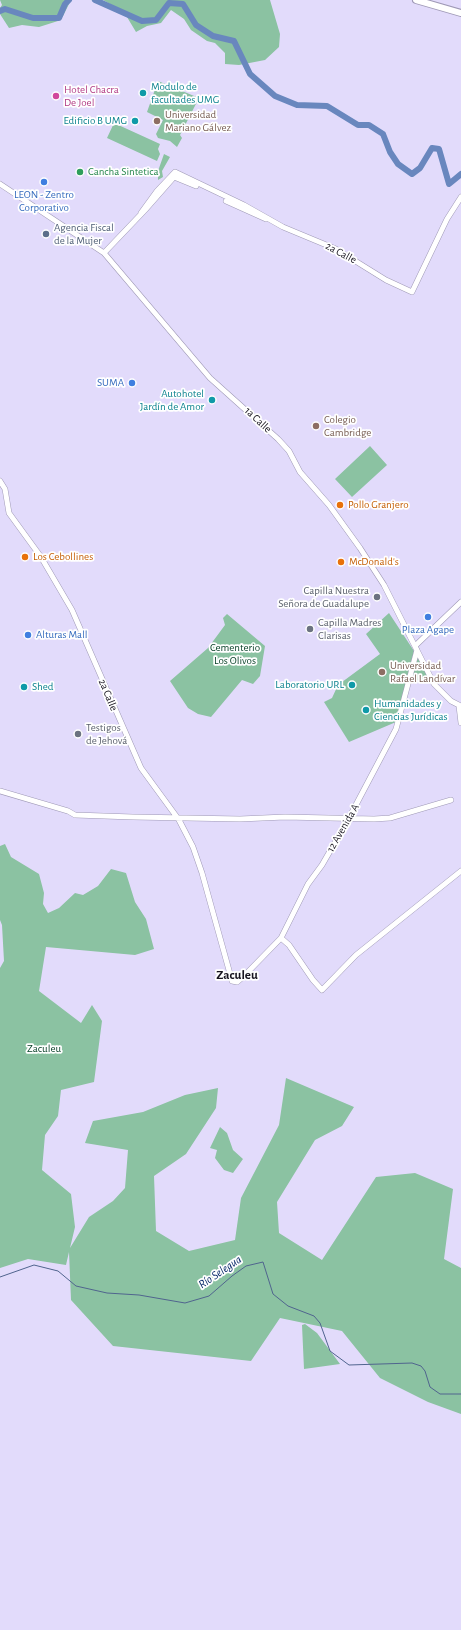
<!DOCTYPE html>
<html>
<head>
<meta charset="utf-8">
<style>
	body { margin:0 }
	canvas { display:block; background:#e2dbfb }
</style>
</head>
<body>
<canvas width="461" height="1630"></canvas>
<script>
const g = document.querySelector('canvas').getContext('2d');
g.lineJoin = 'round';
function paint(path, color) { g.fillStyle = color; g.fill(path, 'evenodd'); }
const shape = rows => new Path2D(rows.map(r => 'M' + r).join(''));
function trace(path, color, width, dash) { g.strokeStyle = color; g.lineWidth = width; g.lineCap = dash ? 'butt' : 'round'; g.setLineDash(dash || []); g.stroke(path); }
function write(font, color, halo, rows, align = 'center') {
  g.font = font + ' "Alegreya Sans",sans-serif'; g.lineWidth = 3.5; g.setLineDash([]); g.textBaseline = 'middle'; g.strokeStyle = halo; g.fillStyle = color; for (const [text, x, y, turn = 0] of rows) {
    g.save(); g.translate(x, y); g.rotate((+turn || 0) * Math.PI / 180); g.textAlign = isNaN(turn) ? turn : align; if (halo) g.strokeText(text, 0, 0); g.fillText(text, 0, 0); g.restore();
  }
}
const green = shape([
	[0,0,71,0,63,16,58,21,39,27,22,25,9,28,0,14,0,8,2,5],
	[91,0,99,0,121,10,103,0,270,0,280,34,279,47,265,60,239,65,225,64,225,53,215,43,207,41,191,30,184,19,171,10,161,23,147,26,136,32,127,17,112,8],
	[158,81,199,98,180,135,182,138,177,147,170,141,158,138,156,134,163,120,147,112],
	[114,123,160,144,158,149,160,154,157,161,107,138],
	[164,154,170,157,162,171,163,177,158,180,158,171],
	[370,446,387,465,352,497,335,479],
	[389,613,414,651,396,722,349,742,324,702,332,698,338,685,380,654,366,634],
	[227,614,265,646,260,676,253,684,242,680,211,717,198,714,188,708,170,681,208,648,225,625,223,618],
	[417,652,430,679,409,681],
	[5,844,11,857,39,874,44,893,43,904,48,913,59,908,75,893,83,895,98,886,111,869,126,873,135,902,146,919,154,949,135,955,46,947,39,991,81,1023,92,1005,102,1021,94,1082,61,1090,58,1116,45,1135,42,1170,71,1194,75,1227,70,1248,89,1217,113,1201,125,1188,128,1150,85,1143,93,1121,143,1112,185,1095,218,1088,216,1108,186,1154,154,1176,156,1231,189,1251,235,1240,241,1198,279,1125,286,1078,354,1107,342,1126,315,1140,277,1202,279,1233,322,1260,376,1177,415,1173,453,1189,444,1259,461,1268,461,1414,428,1402,380,1378,342,1331,280,1318,251,1361,113,1346,71,1300,69,1252,66,1265,28,1259,0,1268,0,968,4,961,2,925,0,920,0,846],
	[220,1127,227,1133,233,1150,243,1159,233,1173,224,1170,215,1158,217,1150,210,1148],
	[305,1324,317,1333,340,1364,304,1369,302,1325]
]);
const stream = shape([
	[0,1277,34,1265,58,1271,76,1286,107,1293,139,1295,185,1303,209,1296,232,1276,246,1266,263,1262,273,1294,288,1306,314,1316,320,1323,330,1351,349,1365,412,1363,421,1366,425,1371,430,1387,440,1394,461,1394]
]);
const river = shape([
	[95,0,142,21,156,20,169,3,183,4,196,25,213,36,234,41,250,74,275,96,297,105,327,106,358,125,369,125,383,134,390,152,398,164,412,174,420,168,432,148,439,149,449,184,461,174],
	[0,11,5,9,33,18,59,18,65,4,69,0]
]);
const secondary = shape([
	[0,184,104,253,210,378,278,439,289,451,300,472,329,505,360,548,384,585,434,684,451,701,461,706],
	[226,201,266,219],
	[141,213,157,191,175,172,244,205,283,227,336,249,386,280,412,292,447,219,461,197],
	[104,253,145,210,174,177,196,186],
	[0,481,5,489,9,513,41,557,72,610,141,768,179,820,193,847,202,873,232,981,237,982,244,976,281,938,308,884,322,865,349,818,396,729,417,650],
	[415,646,461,602],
	[459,706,461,723],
	[0,791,68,811,75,815,133,817,240,819,285,817,374,819,390,818,451,800],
	[281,938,289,945,313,980,322,990,356,955,461,871]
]);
const primary = shape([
	[416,0,461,13]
]);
const markers = [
	[143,93,4,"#0f9aa8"],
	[56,96,4,"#d1479c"],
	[135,121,4,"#0f9aa8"],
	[157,121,4,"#8d6e63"],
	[80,172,4,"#2e9e5b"],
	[44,182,4,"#3f7fe0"],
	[46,234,4,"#5c6f8a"],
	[132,383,4,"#3f7fe0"],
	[212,400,4,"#0f9aa8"],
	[316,426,4,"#8d6e63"],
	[340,505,4,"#e8710a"],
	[25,557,4,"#e8710a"],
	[341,562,4,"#e8710a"],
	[377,597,4,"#6b7280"],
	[428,617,4,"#3f7fe0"],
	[310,629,4,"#6b7280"],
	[28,635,4,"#3f7fe0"],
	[382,672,4,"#8d6e63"],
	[352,685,4,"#0f9aa8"],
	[24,687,4,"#0f9aa8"],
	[366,710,4,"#0f9aa8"],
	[78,734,4,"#6b7280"]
];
const cultureNames = [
	["Modulo de",151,87],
	["facultades UMG",151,100],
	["Edificio B UMG",127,121,"right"],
	["Autohotel",204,394,"right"],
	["Jardín de Amor",204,407,"right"],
	["Laboratorio URL",344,685,"right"],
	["Shed",32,687],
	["Humanidades y",374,704],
	["Ciencias Jurídicas",374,717]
];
const hotelNames = [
	["Hotel Chacra",64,90],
	["De Joel",64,103]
];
const educationNames = [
	["Universidad",165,115],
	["Mariano Gálvez",165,128],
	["Colegio",324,420],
	["Cambridge",324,433],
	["Universidad",390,666],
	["Rafael Landívar",390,679]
];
const leisureNames = [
	["Cancha Sintetica",88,172]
];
const shopNames = [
	["LEON - Zentro",44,195],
	["Corporativo",44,208],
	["SUMA",124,383,"right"],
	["Plaza Agape",428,630],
	["Alturas Mall",36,635,"left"]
];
const serviceNames = [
	["Agencia Fiscal",54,228],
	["de la Mujer",54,241]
];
const streetNames = [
	["2a Calle",341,253,28],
	["1a Calle",258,420,43],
	["2a Calle",108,695,67],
	["12 Avenida A",343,828,-60]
];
const foodNames = [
	["Pollo Granjero",348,505],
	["Los Cebollines",33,557],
	["McDonald's",349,562]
];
const worshipNames = [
	["Capilla Nuestra",369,591,"right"],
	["Señora de Guadalupe",369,604,"right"],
	["Capilla Madres",318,623],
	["Clarisas",318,636],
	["Testigos",86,728],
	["de Jehová",86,741]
];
const parkNames = [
	["Cementerio",235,648],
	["Los Olivos",235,661],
	["Zaculeu",44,1049]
];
const waterNames = [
	["Río Selegua",220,1272,-34]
];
const quarterNames = [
	["Zaculeu",237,975]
];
paint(green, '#8bc2a2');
trace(stream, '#50648e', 1);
trace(river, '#6987be', 6);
trace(secondary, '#9f99b6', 6);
trace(primary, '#9f99b6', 8);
trace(secondary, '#fff', 5);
trace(primary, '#fff', 6);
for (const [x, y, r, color] of markers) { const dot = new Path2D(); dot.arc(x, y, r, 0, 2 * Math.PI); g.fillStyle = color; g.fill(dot); trace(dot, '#fff', 1.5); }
write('11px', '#0d838f', '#fff', cultureNames, 'left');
write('11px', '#b23c85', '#fff', hotelNames, 'left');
write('11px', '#785e54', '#fff', educationNames, 'left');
write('11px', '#27864d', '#fff', leisureNames, 'left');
write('11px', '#366cbe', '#fff', shopNames);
write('11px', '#4e5e75', '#fff', serviceNames, 'left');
write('11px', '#17141f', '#fff', streetNames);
write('11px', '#c56008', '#fff', foodNames, 'left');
write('11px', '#5b616d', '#fff', worshipNames, 'left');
write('11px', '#094229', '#fff', parkNames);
write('italic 12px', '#07286a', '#fff', waterNames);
write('bold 13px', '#17141f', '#fff', quarterNames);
</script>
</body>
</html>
